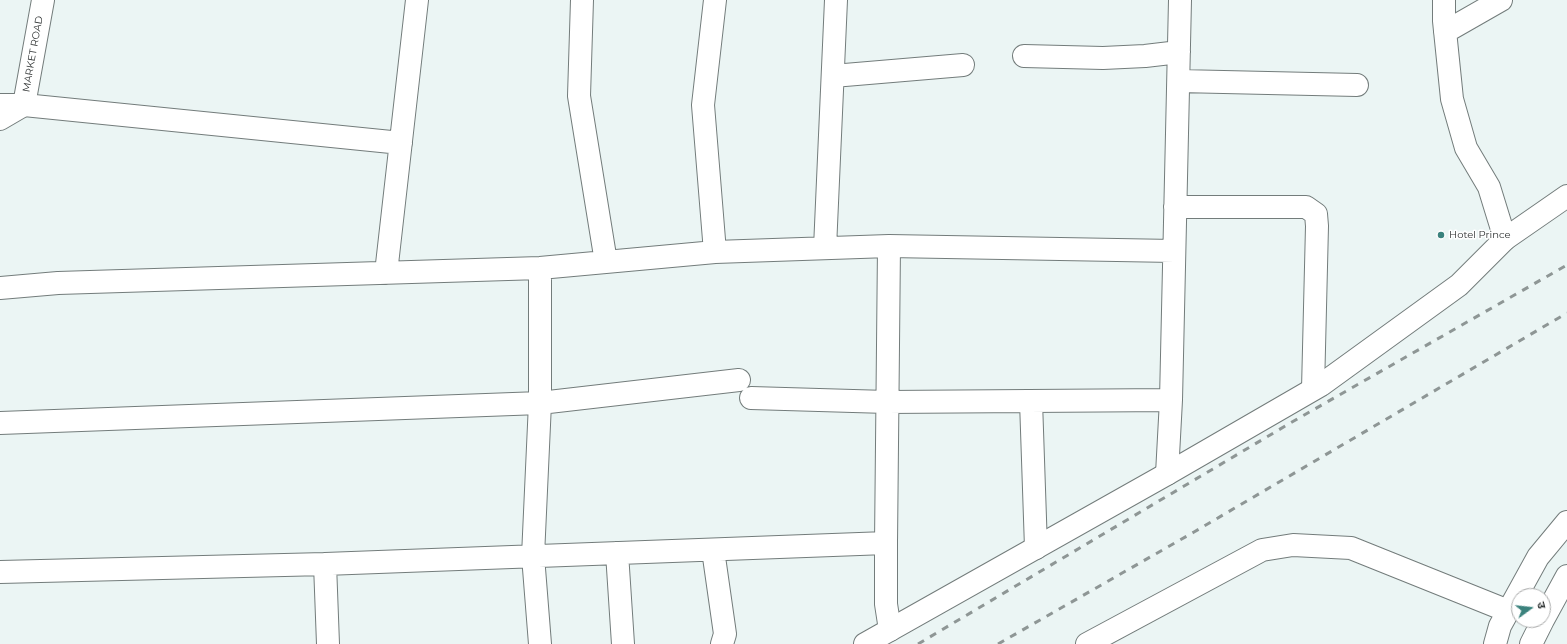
<!DOCTYPE html>
<html>
<head>
<meta charset="utf-8">
<style>
	body { margin:0 }
	#map { position:relative; width:1567px; height:644px; overflow:hidden; background:#ebf5f4; font-family:Montserrat,"Noto Sans Devanagari",sans-serif }
	canvas { display:block }
	.north { position:absolute; left:1511px; top:588px; width:40px; height:40px; box-sizing:border-box; background:#fff; border:1px solid #abacac; border-radius:50%; rotate:75deg; font-size:11px; font-weight:700; line-height:16px; text-align:center; color:#2c3030 }
	.north::after { content:''; display:block; margin:auto; width:14px; height:18px; background:#3b827d; clip-path:polygon(50% 0,100% 100%,50% 72%,0 100%) }
</style>
</head>
<body>
<div id="map">
<canvas width="1567" height="644"></canvas>
<div class="north">उ</div>
</div>
<script>
const g = document.querySelector('canvas').getContext('2d');
g.lineJoin = 'round';
const shape = rows => new Path2D(rows.map(r => 'M' + r).join(''));
function trace(path, color, width, dash) { g.strokeStyle = color; g.lineWidth = width; g.lineCap = dash ? 'butt' : 'round'; g.setLineDash(dash || []); g.stroke(path); }
function write(font, color, halo, rows, align = 'center') {
  g.font = font + ' Montserrat,sans-serif'; g.lineWidth = 3; g.setLineDash([]); g.textBaseline = 'middle'; g.strokeStyle = halo; g.fillStyle = color; for (const [text, x, y, turn = 0] of rows) {
    g.save(); g.translate(x, y); g.rotate((+turn || 0) * Math.PI / 180); g.textAlign = isNaN(turn) ? turn : align; if (halo) g.strokeText(text, 0, 0); g.fillText(text, 0, 0); g.restore();
  }
}
const minor = shape([
	[582,0,579,96,606,262],
	[715,0,703,105,715,252],
	[1444,0,1444,21,1452,99,1466,148,1489,187,1505,239],
	[1445,32,1501,0],
	[1024,56,1103,58,1145,56,1179,52],
	[833,76,963,65],
	[1179,81,1357,85],
	[0,105,24,105,401,143],
	[1175,207,1306,207,1316,214,1317,226,1313,389],
	[889,246,886,543,886,604,890,630],
	[825,248,836,0],
	[386,273,417,0],
	[0,288,58,283,540,268,715,252,889,246,1174,251],
	[751,398,887,402,1171,400],
	[1031,401,1036,548],
	[0,423,540,403,739,380],
	[1167,474,1171,400,1180,0],
	[713,550,725,634,722,644],
	[617,553,623,644],
	[325,564,328,644],
	[0,572,325,564,886,543],
	[540,644,533,556,540,403,540,268],
	[1087,644,1262,550,1293,545,1351,548,1508,611]
]);
const tertiary = shape([
	[0,119,24,105,43,0],
	[1543,620,1567,576],
	[865,644,1167,474,1321,385,1459,285,1505,239,1567,196],
	[1495,644,1500,626,1538,557,1567,522],
	[1531,644,1543,620]
]);
const rail = shape([
	[918,644,1292,422,1567,265],
	[998,644,1194,532,1567,313]
]);
const markers = [
	[1441,235,4,"#3b827d"]
];
const streetNames = [
	["MARKET ROAD",33,54,-80]
];
const poiNames = [
	["Hotel Prince",1449,235]
];
trace(minor, '#737c7b', 24);
trace(tertiary, '#737c7b', 24);
trace(minor, '#fff', 22);
trace(tertiary, '#fff', 22);
trace(rail, '#8e9695', 3, [7, 7]);
for (const [x, y, r, color] of markers) { const dot = new Path2D(); dot.arc(x, y, r, 0, 2 * Math.PI); g.fillStyle = color; g.fill(dot); trace(dot, '#fff', 1.5); }
write('10px', '#2c3030', '#fff', streetNames);
write('10px', '#2c3030', '#fff', poiNames, 'left');
</script>
</body>
</html>
